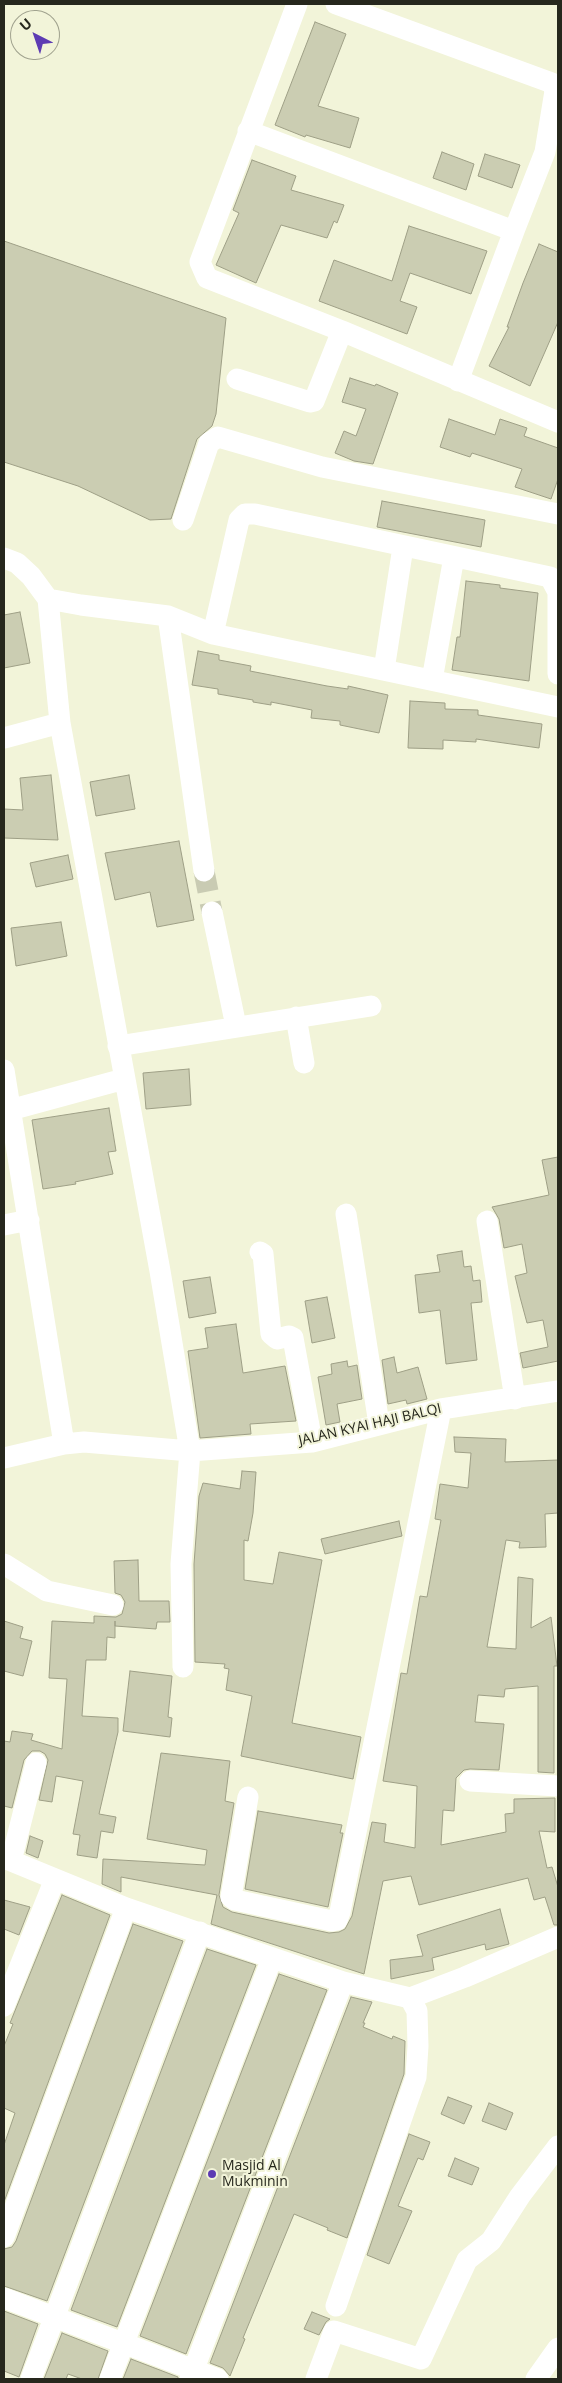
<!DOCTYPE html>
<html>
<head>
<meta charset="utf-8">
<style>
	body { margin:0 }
	#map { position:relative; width:562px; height:2383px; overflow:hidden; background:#f2f4d9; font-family:"Open Sans",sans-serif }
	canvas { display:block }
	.frame { position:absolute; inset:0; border:5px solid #26271d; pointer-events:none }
	.north { position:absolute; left:10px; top:10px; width:50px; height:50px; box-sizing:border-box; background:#f2f4d9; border:1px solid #a0a28e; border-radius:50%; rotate:319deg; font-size:14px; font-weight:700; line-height:20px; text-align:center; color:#26271d }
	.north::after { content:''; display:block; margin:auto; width:18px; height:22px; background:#5d3bb3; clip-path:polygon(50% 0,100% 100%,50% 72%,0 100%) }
</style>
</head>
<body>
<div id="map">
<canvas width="562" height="2383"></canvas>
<div class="frame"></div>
<div class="north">U</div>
</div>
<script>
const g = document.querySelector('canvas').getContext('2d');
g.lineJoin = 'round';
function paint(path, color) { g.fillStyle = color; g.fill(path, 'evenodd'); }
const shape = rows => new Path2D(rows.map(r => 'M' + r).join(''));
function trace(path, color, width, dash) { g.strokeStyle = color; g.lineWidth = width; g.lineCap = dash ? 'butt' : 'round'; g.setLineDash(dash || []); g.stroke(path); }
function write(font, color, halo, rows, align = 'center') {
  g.font = font + ' "Open Sans",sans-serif'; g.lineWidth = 4; g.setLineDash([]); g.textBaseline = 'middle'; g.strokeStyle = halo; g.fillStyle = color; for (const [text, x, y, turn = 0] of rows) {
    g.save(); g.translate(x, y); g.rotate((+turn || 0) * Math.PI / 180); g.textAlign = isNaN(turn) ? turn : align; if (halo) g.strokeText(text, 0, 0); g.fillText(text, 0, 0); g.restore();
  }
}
const building = shape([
	[315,22,346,34,318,106,359,118,350,148,306,135,305,137,275,125,315,22],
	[442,152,474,164,466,190,433,178,442,152],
	[485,154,520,165,512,188,478,176,485,154],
	[252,160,296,176,291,190,344,205,337,223,334,221,327,238,281,225,256,283,216,265,239,213,233,210,252,160],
	[409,226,487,251,471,294,410,273,400,301,417,307,407,334,319,301,334,260,392,281,409,226],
	[4,241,226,318,216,414,212,426,197,439,171,519,150,520,78,486,4,462,4,241],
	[539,244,558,252,558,322,530,386,489,366,509,327,507,327,523,283,539,244],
	[350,378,375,386,376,384,398,393,373,464,354,461,335,453,344,431,356,436,366,409,342,402,350,378],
	[449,419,495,435,500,419,527,428,524,436,558,448,558,479,551,499,515,487,522,469,472,453,470,457,440,447,449,419],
	[382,501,485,520,481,547,377,527,382,501],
	[466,581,500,585,500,588,538,593,529,681,452,670,457,637,460,637,466,581],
	[20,612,30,663,4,668,4,615,20,612],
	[198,651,219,655,219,660,251,666,250,671,327,686,348,689,348,686,388,695,379,733,340,725,340,721,311,718,312,710,271,702,271,705,253,702,253,700,218,694,218,689,192,685,198,651],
	[410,701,445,703,445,709,478,710,478,715,542,724,539,748,476,739,476,742,443,740,443,749,408,748,410,701],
	[51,775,58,840,4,838,4,809,23,810,20,778,51,775],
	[129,775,135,809,96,816,90,782,129,775],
	[179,841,194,920,157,927,150,892,115,900,105,853,179,841],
	[68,855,73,879,36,887,30,863,68,855],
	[61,922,67,956,16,966,11,928,61,922],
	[189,1069,191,1105,146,1109,143,1073,189,1069],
	[109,1108,116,1151,108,1152,113,1174,75,1182,76,1184,43,1189,32,1120,109,1108],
	[558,1157,558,1361,523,1368,520,1353,548,1347,543,1320,527,1323,520,1297,515,1276,527,1273,522,1244,504,1248,499,1219,492,1207,549,1195,542,1160,558,1157],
	[462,1251,464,1267,471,1266,473,1281,480,1280,482,1302,471,1303,477,1360,446,1364,440,1310,419,1313,415,1275,440,1272,437,1255,462,1251],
	[210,1277,216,1313,189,1318,183,1281,210,1277],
	[327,1297,335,1338,312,1343,305,1301,327,1297],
	[236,1324,243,1373,285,1366,296,1421,250,1424,251,1434,200,1438,188,1351,208,1348,205,1328,236,1324],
	[394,1357,397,1373,418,1367,427,1399,407,1404,406,1400,388,1404,382,1360,394,1357],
	[347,1361,348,1367,357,1365,362,1399,337,1404,340,1422,326,1425,318,1377,332,1374,331,1364,347,1361],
	[454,1437,506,1439,505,1462,558,1460,558,1513,545,1514,546,1547,519,1548,520,1542,506,1540,487,1647,516,1649,518,1577,533,1579,531,1628,551,1617,557,1666,554,1666,554,1773,538,1772,538,1686,505,1689,504,1697,478,1695,475,1722,504,1724,499,1770,470,1769,464,1770,456,1778,454,1811,443,1810,441,1845,506,1832,505,1814,514,1813,514,1799,555,1798,555,1832,539,1831,547,1868,552,1867,558,1887,558,1925,554,1925,545,1897,534,1900,528,1878,419,1905,411,1876,383,1881,364,1974,211,1924,217,1895,121,1877,121,1892,102,1884,103,1859,205,1865,207,1850,147,1839,161,1753,230,1761,225,1801,234,1803,219,1895,223,1907,232,1912,329,1933,339,1932,345,1929,352,1916,372,1822,386,1824,384,1842,415,1848,417,1786,383,1781,401,1673,407,1674,420,1596,427,1597,441,1520,435,1519,440,1484,468,1488,471,1453,455,1452,454,1437],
	[242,1471,256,1472,253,1513,248,1541,244,1540,244,1580,273,1584,279,1552,322,1560,292,1723,361,1737,353,1779,241,1756,252,1696,226,1690,229,1669,224,1668,225,1664,195,1662,194,1564,199,1496,203,1483,240,1489,242,1471],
	[399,1521,402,1536,325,1554,321,1539,399,1521],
	[138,1560,139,1601,169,1601,170,1622,157,1622,156,1629,115,1626,115,1621,115,1638,107,1637,106,1660,86,1660,82,1716,118,1718,118,1732,99,1814,116,1817,113,1833,101,1831,97,1858,77,1855,80,1835,73,1834,83,1781,56,1776,52,1802,39,1800,48,1760,45,1754,40,1751,32,1751,24,1760,12,1808,4,1806,4,1741,10,1742,12,1731,33,1734,31,1740,62,1749,67,1679,49,1678,52,1621,94,1623,94,1616,116,1617,122,1614,125,1602,121,1595,115,1593,114,1561,138,1560],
	[4,1621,23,1627,20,1638,32,1641,23,1676,4,1671,4,1621],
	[130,1671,172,1676,168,1717,172,1718,170,1737,123,1731,130,1671],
	[258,1811,342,1825,340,1833,343,1833,328,1907,245,1889,258,1811],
	[30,1836,43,1841,38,1858,26,1853,30,1836],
	[62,1895,110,1915,4,2202,4,2145,15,2113,4,2108,4,2046,13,2024,10,2023,62,1895],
	[4,1900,30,1907,19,1935,4,1929,4,1900],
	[500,1909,509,1944,486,1950,485,1944,432,1958,434,1970,391,1979,390,1960,423,1956,417,1935,500,1909],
	[133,1924,183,1941,47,2301,4,2286,4,2249,12,2247,16,2241,133,1924],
	[207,1949,256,1965,117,2327,71,2310,207,1949],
	[279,1974,327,1990,186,2354,140,2336,279,1974],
	[351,1997,372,2002,363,2023,365,2023,363,2027,392,2039,393,2036,405,2041,404,2074,347,2238,327,2230,328,2228,294,2214,243,2338,245,2339,230,2376,223,2368,210,2363,351,1997],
	[448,2097,472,2106,464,2124,441,2114,448,2097],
	[489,2103,513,2113,506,2130,482,2121,489,2103],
	[409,2134,430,2142,423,2160,418,2158,398,2206,412,2211,389,2264,367,2255,409,2134],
	[455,2158,479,2168,472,2185,448,2176,455,2158],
	[4,2311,38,2324,19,2377,4,2371,4,2311],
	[312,2312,330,2319,326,2322,319,2335,304,2329,312,2312],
	[62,2333,108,2351,98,2379,82,2379,68,2374,66,2379,44,2379,62,2333],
	[131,2359,178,2377,178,2379,123,2379,131,2359]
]);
const minorTunnel = shape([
	[204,871,212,912]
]);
const minor = shape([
	[297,4,200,262,207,278,342,331,558,422],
	[336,4,552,83,555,91,545,152,514,231],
	[248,131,514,231,458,381],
	[237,379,310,402,314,401,342,331],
	[183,520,209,443,218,437,322,467,558,514],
	[4,558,17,563,31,576,48,599,60,723,160,1271,190,1451,181,1564,183,1667],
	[48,599,81,605,168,616,213,634,558,707],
	[168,616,204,871],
	[213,634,239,520,245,514,255,514,550,577,558,592,558,674],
	[384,670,403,547],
	[432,680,454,557],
	[4,738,60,723],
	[212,912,236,1026],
	[296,1017,304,1063],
	[118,1046,371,1006],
	[4,1070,64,1444],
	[10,1110,124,1079],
	[346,1214,379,1424],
	[487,1221,515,1399],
	[4,1225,29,1220],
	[260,1252,263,1254,271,1334,277,1339,289,1336,293,1338,312,1442],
	[4,1458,64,1444,84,1442,190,1451,312,1442,441,1409,558,1391],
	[4,1564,47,1591,113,1605],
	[470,1781,558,1786],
	[248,1797,231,1897,235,1900,332,1921,337,1920,340,1912,441,1409],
	[4,1858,126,1908,343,1982,410,1998,465,1977,558,1937],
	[11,1861,36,1763],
	[4,2006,55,1879],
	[4,2237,126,1908],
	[4,2298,218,2379],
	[336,2306,416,2077,418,2046,417,2011,410,1998],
	[31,2379,200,1932],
	[110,2379,272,1958],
	[190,2379,343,1982],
	[316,2379,334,2331,421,2359,467,2260,491,2241,520,2196,558,2146],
	[536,2379,558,2348]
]);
const markers = [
	[212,2174,5,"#5d3bb3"]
];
const streetNames = [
	["JALAN KYAI HAJI BALQI",370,1425,-13]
];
const poiNames = [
	["Masjid Al",222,2166],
	["Mukminin",222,2182]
];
paint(building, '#cbcdb2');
trace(building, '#9e9f86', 1);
trace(minorTunnel, '#c9cbb3', 21, [21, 11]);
trace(minor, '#fff', 21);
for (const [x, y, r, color] of markers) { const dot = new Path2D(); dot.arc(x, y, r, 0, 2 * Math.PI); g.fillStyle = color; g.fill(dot); trace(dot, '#f2f4d9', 2); }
write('14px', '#26271d', '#f2f4d9', streetNames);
write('14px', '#26271d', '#f2f4d9', poiNames, 'left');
</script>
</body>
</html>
